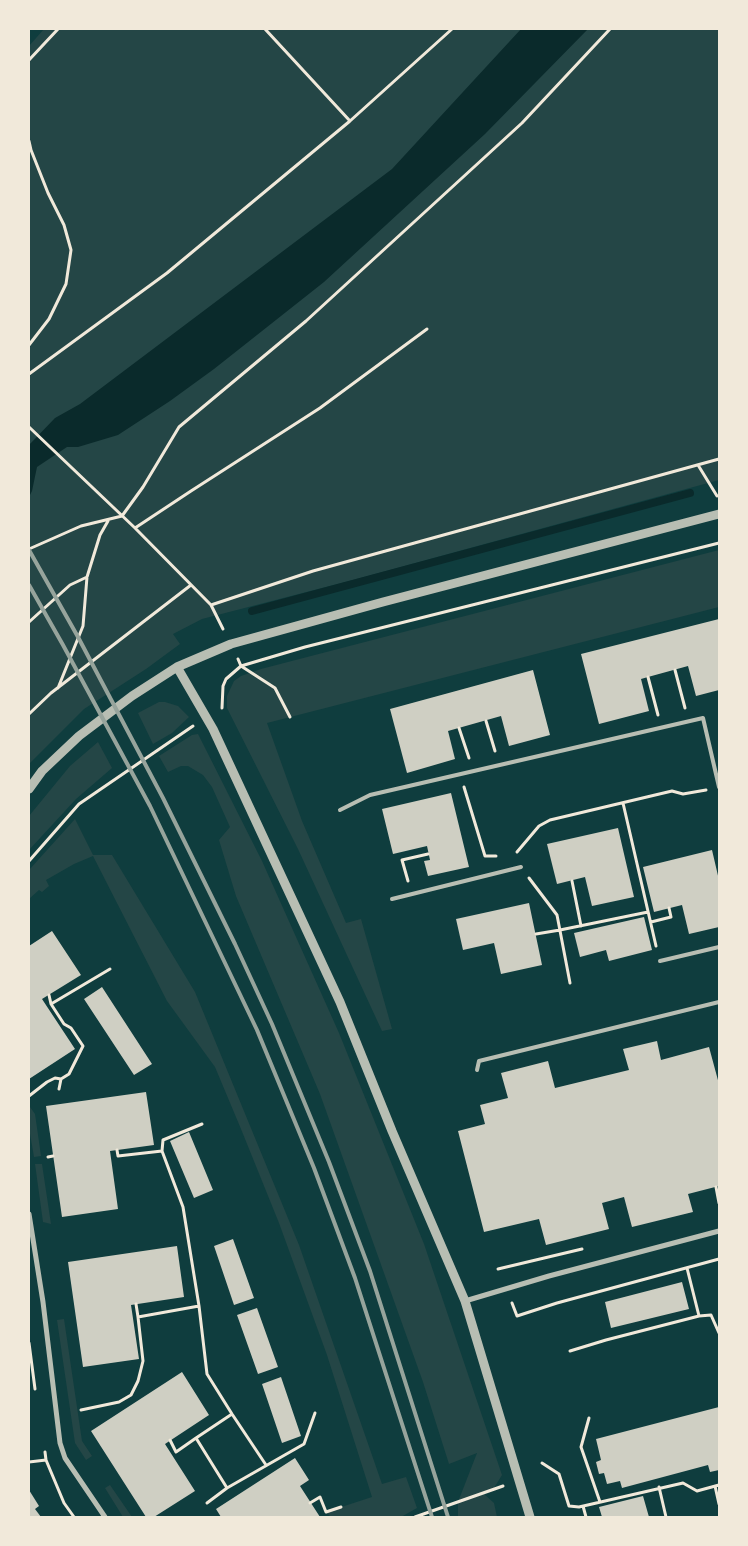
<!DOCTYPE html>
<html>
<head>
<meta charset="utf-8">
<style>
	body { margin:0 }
	#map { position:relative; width:748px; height:1546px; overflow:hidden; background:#0f3d3e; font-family:Quicksand,sans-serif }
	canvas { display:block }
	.frame { position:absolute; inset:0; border:30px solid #f1e9da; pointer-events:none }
</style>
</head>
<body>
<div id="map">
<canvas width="748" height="1546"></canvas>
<div class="frame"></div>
</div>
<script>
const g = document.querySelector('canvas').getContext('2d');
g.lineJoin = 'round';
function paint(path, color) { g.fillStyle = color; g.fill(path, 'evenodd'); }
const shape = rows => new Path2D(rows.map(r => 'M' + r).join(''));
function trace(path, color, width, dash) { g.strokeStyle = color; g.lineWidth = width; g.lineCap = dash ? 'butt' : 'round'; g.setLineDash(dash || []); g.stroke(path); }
const green = shape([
	[44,29,719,29,719,480,353,580,202,619,173,634,180,644,146,669,84,709,29,764,29,46],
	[719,550,719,607,267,723,302,821,346,923,361,919,392,1029,382,1031,298,849,227,708,227,696,234,681,241,676,261,669],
	[159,702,165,702,178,706,189,717,172,733,153,744,138,713],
	[198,734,262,861,339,1033,424,1244,502,1475,494,1488,483,1493,494,1503,497,1517,458,1517,458,1502,477,1453,449,1464,423,1382,320,1094,236,896,219,840,230,827,212,787,203,775,188,766,181,766,168,772,159,756,192,735],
	[98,742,112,768,76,799,29,850,29,816,70,766],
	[75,819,93,855,112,855,195,992,299,1245,382,1484,406,1477,417,1508,401,1517,331,1517,326,1512,372,1497,327,1355,279,1223,241,1129,215,1067,167,1001,93,856,74,864,46,880,49,886,42,892,39,890,29,899,29,870],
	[30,1107,35,1114,41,1156,34,1157,29,1128,29,1108],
	[35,1164,42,1164,51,1224,43,1222],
	[64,1319,82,1441,92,1456,86,1460,75,1443,57,1320],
	[110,1485,132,1517,123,1517,105,1488]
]);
const water = shape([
	[521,29,588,29,485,134,324,282,214,369,170,401,118,435,78,447,67,447,37,467,32,491,29,497,29,445,55,418,80,404,392,169]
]);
const stream = shape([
	[252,611,690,493]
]);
const building = shape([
	[719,619,719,690,696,696,688,666,648,677,641,679,649,711,599,724,581,654],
	[533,670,550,735,509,746,501,716,448,731,455,759,407,773,390,709],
	[451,793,469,867,428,876,424,861,430,860,427,846,393,854,382,809],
	[618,828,634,897,592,906,585,877,557,884,547,844],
	[712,850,719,880,719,927,689,934,682,905,654,912,643,867],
	[529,903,542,965,501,974,494,943,463,950,456,919],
	[644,917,652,950,609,961,606,950,580,957,574,933],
	[52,931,81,975,42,999,75,1049,29,1079,29,946],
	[102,987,152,1064,134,1075,84,999],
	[657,1041,661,1060,709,1047,719,1084,719,1186,688,1194,693,1212,632,1227,624,1197,602,1203,609,1229,546,1245,539,1219,484,1232,458,1131,485,1124,480,1105,508,1098,501,1073,548,1061,555,1088,629,1070,623,1049],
	[146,1092,154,1145,110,1151,118,1209,62,1217,46,1106],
	[189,1132,213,1190,194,1198,170,1141],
	[233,1239,254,1298,234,1305,214,1246],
	[177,1246,184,1297,131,1305,139,1359,83,1367,68,1262],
	[682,1282,689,1309,611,1328,605,1302],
	[257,1308,278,1367,258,1374,237,1315],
	[182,1372,209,1415,165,1444,195,1491,154,1517,146,1517,91,1431],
	[281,1377,301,1436,282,1443,262,1384],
	[719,1407,719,1470,710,1472,708,1465,622,1488,620,1481,607,1484,604,1473,599,1474,596,1462,601,1460,596,1439],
	[295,1458,309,1480,300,1486,320,1517,221,1517,216,1509],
	[29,1490,39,1506,35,1509,41,1517,29,1517],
	[643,1496,649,1517,602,1517,599,1507]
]);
const path = shape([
	[265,29,350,121],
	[29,60,58,29],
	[29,141,31,150,48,193,64,225,71,250,66,284,49,319,29,345],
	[29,374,167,273,350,121,452,29],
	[29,427,135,528,211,605,223,629],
	[698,465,717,496],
	[135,528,191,491,320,408,427,329],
	[29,549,81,526,122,516,143,487,179,427,306,321,522,123,610,29],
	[211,605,313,571,719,459],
	[29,622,70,585,87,577],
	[238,659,241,666,275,688,290,717],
	[675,670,685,708],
	[648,677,658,715],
	[58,688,83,626,87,577,100,535,108,521],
	[222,708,223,686,226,679,241,666,305,647,719,543],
	[29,714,51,693,191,585],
	[486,721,495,751],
	[459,728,469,758],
	[464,787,485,856,496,856],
	[623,803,656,946],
	[517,852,539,826,550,820,672,791,683,794,706,790],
	[29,861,79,804,193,726],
	[529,878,557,915,570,983],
	[408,881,402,860,428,854],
	[572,881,581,926],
	[651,922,671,917,669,908],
	[536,934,560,930,648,912],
	[49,995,51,1004],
	[59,1089,61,1079,69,1074,83,1046,71,1028,64,1024,51,1004,110,969],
	[29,1096,47,1082,55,1078,61,1079],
	[202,1124,163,1140,162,1151,183,1207,199,1306,207,1374,232,1414,266,1465],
	[117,1150,118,1156,162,1151],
	[48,1157,53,1156],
	[716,1187,719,1203],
	[687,1268,699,1316],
	[498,1269,582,1249],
	[512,1303,517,1316,557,1303,719,1259],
	[136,1304,138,1317,199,1306],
	[29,1343,35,1389],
	[570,1351,606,1340,699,1316,711,1315,719,1333],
	[81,1410,119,1402,131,1395,138,1381,143,1361,138,1317],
	[589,1418,581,1447,600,1502],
	[196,1438,232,1414],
	[170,1440,176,1452,196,1438,227,1488],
	[45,1452,46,1460,64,1503,74,1517],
	[29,1462,46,1460],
	[542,1463,559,1474,569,1506,579,1507,683,1483,697,1491,719,1485],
	[715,1486,719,1504],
	[659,1487,666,1517],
	[207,1503,227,1488,304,1444,315,1413],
	[310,1503,320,1497,326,1512,341,1507],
	[583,1506,586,1517],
	[415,1517,503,1486]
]);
const service = shape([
	[340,810,370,795,703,718,719,787],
	[392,899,521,867],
	[660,961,719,947],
	[477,1070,479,1061,719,1002]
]);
const minor = shape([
	[29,1214,43,1302,60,1443,65,1458,105,1517],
	[465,1301,549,1276,719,1231]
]);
const tertiary = shape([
	[177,667,213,729,340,1002,392,1131,465,1301,530,1517],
	[29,789,42,771,79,736,132,696,177,667,231,644,383,602,719,514]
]);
const rail = shape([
	[29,550,78,637,163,798,235,944,272,1024,329,1162,370,1271,448,1517],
	[29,585,63,645,150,806,257,1030,314,1168,355,1278,432,1517]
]);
paint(green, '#244646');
paint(water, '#0a2a2b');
trace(stream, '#0a2a2b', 8);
paint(building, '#cfcfc3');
trace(path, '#f1e9da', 3);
trace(service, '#b8beb3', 4);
trace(minor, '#b8beb3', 5);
trace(tertiary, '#b8beb3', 9);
trace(rail, '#97a49c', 4);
</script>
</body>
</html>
